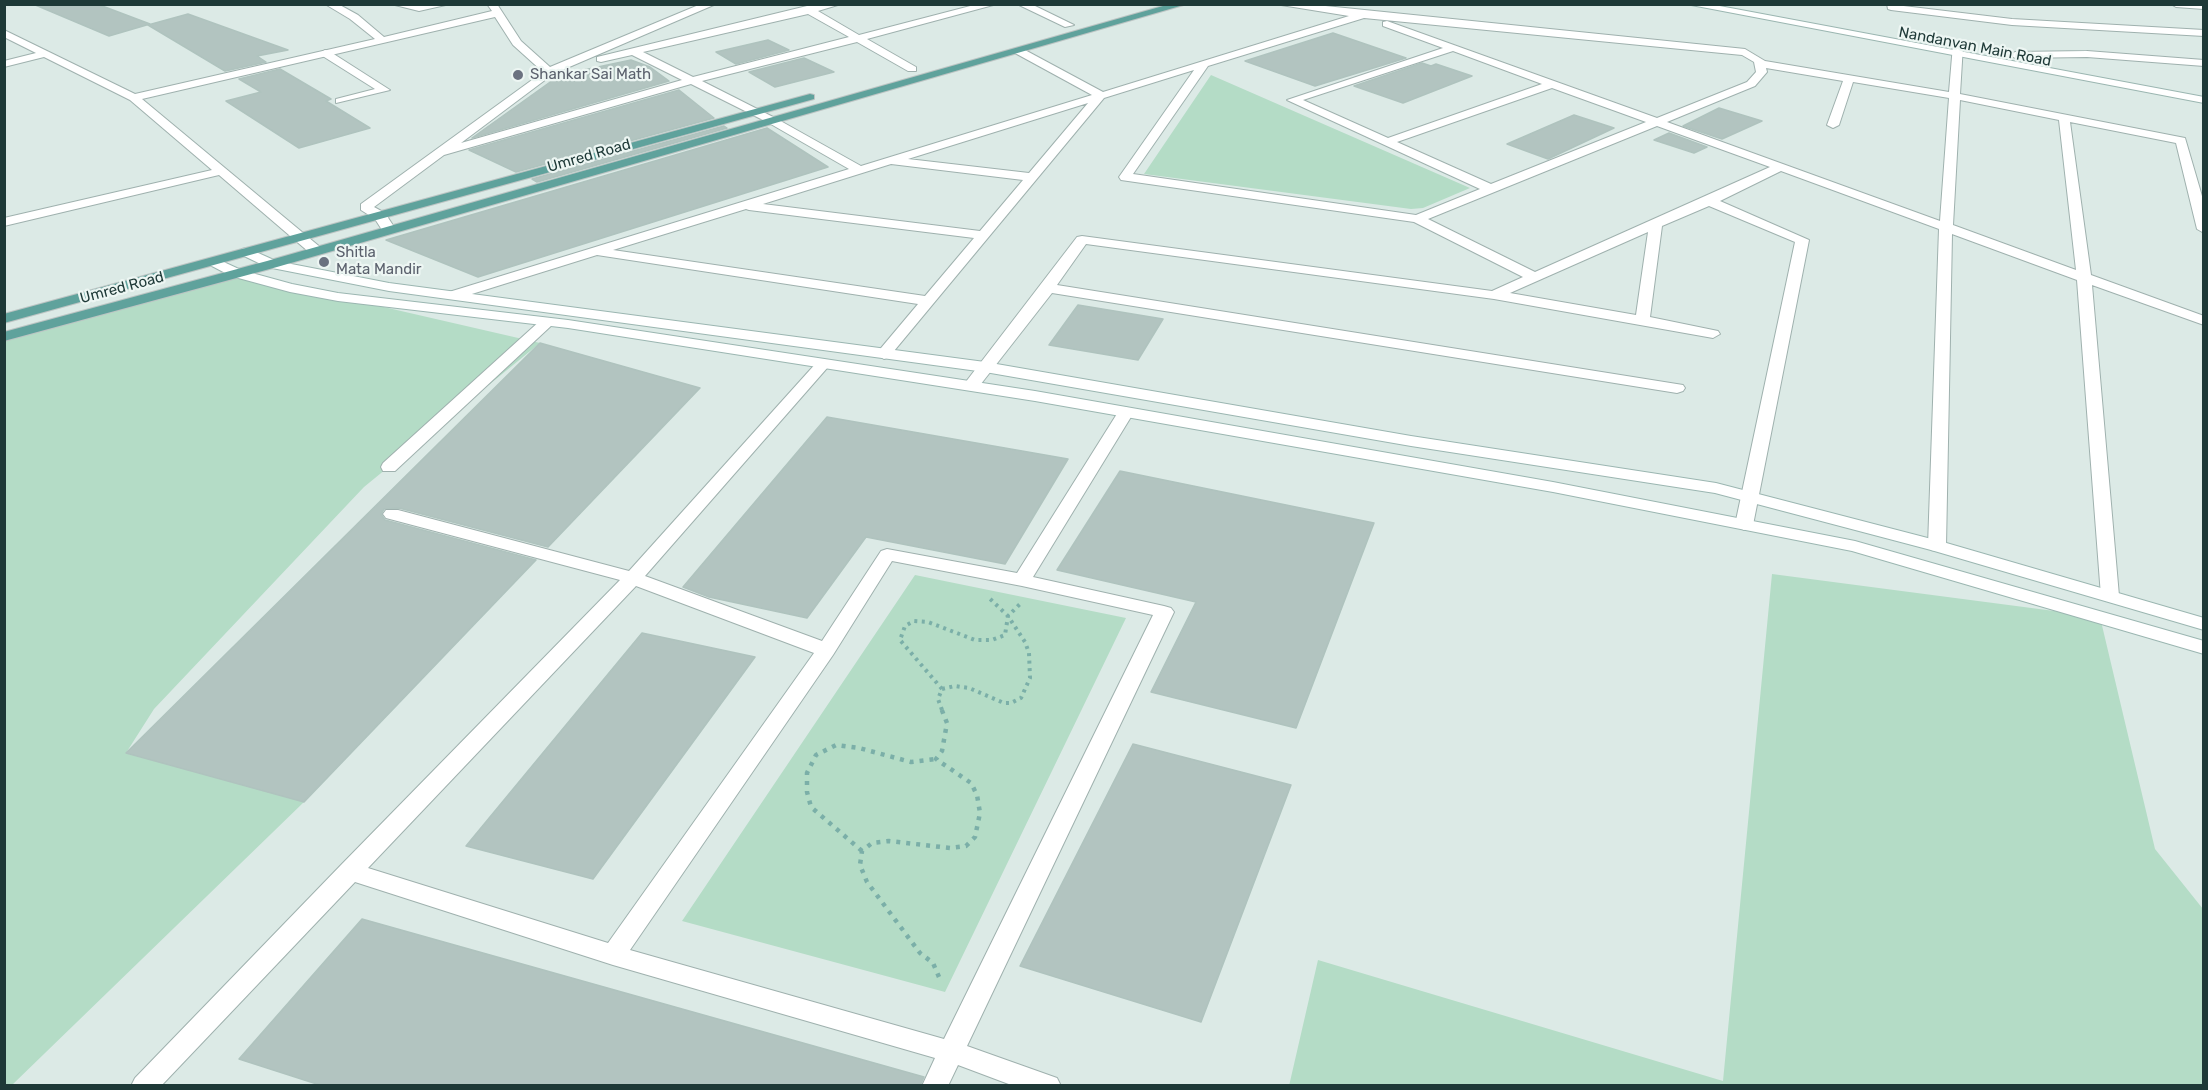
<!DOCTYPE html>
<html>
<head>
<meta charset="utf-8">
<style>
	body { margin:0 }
	#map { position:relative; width:2208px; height:1090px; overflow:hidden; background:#dceae6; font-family:Rubik,sans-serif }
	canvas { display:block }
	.frame { position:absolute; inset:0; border:6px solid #1e3937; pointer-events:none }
</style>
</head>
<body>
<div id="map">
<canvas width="2208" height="1090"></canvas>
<div class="frame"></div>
</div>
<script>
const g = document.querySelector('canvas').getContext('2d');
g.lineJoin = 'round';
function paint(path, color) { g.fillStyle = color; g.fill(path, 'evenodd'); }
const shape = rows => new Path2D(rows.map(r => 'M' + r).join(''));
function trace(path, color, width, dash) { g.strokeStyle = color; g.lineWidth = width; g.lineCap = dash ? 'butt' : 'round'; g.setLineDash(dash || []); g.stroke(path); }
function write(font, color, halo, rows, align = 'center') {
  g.font = font + ' Rubik,sans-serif'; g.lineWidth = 4.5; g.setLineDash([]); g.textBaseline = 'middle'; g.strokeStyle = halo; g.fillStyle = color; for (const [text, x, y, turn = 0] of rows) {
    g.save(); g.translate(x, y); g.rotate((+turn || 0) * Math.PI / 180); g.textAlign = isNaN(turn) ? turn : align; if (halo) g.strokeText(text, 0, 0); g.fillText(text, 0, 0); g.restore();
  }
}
const green = shape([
	[1211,75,1470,188,1423,208,1411,209,1144,174],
	[236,273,540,343,364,487,154,709,126,753,304,802,12,1085,5,1086,5,337],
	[1772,574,2100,617,2155,849,2203,909,2203,1085,1289,1086,1318,960,1723,1081],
	[915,575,1126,618,945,992,682,921]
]);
const building = shape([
	[33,4,97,4,150,24,109,36,33,4],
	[188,14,288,50,257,56,266,62,225,71,148,25,188,14],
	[1333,33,1406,58,1315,86,1245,61,1333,33],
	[768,40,789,50,736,64,716,52,768,40],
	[804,58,834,72,775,87,749,72,804,58],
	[631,60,650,67,669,81,472,138,560,75,631,60],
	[1422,63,1431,66,1436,64,1472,76,1403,103,1354,86,1422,63],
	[280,69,331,99,326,101,370,128,299,148,226,101,261,92,239,79,280,69],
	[679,90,714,118,516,172,469,150,679,90],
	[1719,108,1762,121,1722,139,1683,126,1719,108],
	[1574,115,1614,128,1548,159,1507,144,1574,115],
	[724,126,727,128,537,182,532,179,724,126],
	[767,128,828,167,478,277,386,240,767,128],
	[1669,133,1707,147,1694,153,1654,140,1669,133],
	[1078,305,1163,319,1138,360,1049,345,1078,305],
	[540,343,700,388,548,547,399,508,384,509,381,514,385,520,536,560,304,802,126,753,540,343],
	[827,417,1068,459,1005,564,866,537,807,618,709,597,683,587,827,417],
	[1120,471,1374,523,1296,728,1151,692,1196,602,1057,570,1120,471],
	[642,633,755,657,593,879,466,846,642,633],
	[1133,744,1291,785,1201,1022,1020,966,1133,744],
	[362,919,924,1077,920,1086,323,1086,239,1059,362,919]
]);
const pathFar1 = shape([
	[942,689,900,640,905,626,914,621,928,622,975,640,992,640,1005,635,1008,616,1021,603],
	[942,710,938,699,942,689,955,686,969,688,1004,703,1011,703,1021,698,1030,678,1029,653,1025,642,1008,616,987,596]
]);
const path = shape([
	[862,851,811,807,807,792,807,773,816,755,836,745,859,748,911,762,936,759],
	[939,977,933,963,920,953,867,882,860,865,862,851,872,843,889,841,950,848,966,846,975,837,980,813,977,795,971,783,936,759,942,751,947,723,941,708]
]);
const lane = shape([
	[325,50,329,51,390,90,336,103,336,99,375,89,321,55,320,53,325,50],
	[547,318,552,319,554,322,552,325,395,471,383,471,381,467,383,463,542,319,547,318],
	[823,359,828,361,831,364,828,367,645,576,822,641,881,551,887,549,1017,573,1120,409,1126,407,1134,412,1033,577,1164,606,1171,608,1174,612,967,1046,1057,1078,1061,1086,1014,1086,958,1065,948,1086,922,1086,935,1058,613,965,355,882,161,1086,131,1086,135,1078,341,865,620,580,386,518,383,514,386,510,398,510,629,571,818,361,823,359],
	[892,561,1022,586,1153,615,944,1039,630,950,833,655,892,561],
	[636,586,814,653,608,943,368,868,636,586]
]);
const street = shape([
	[325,4,338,4,358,15,384,37,492,11,487,4,497,4,521,41,550,67,701,4,716,4,553,74,461,143,682,80,632,55,601,62,597,61,597,57,807,6,841,4,818,11,859,35,978,4,997,4,867,39,916,67,916,71,908,71,857,42,702,81,777,119,861,166,1092,95,1015,53,1015,49,1023,49,1103,92,1349,16,1275,4,1306,4,1745,49,1765,61,1949,92,1953,45,1958,42,1963,45,1960,94,2185,138,2204,203,2204,233,2197,229,2176,143,2070,122,2091,275,2204,316,2204,325,2092,285,2119,596,2110,602,2101,596,2077,280,1952,234,1946,546,1937,551,1931,550,1928,546,1939,229,1781,171,1720,201,1809,240,1753,525,1744,530,1735,525,1795,242,1709,206,1662,226,1650,317,1718,331,1720,334,1713,338,1494,299,1086,244,1057,285,1683,385,1685,388,1683,391,1677,393,1052,293,977,389,965,389,963,386,965,383,1077,237,1082,236,1492,291,1523,277,1414,222,1121,180,1119,177,1194,70,1104,98,889,357,884,359,876,354,918,304,597,255,459,298,449,298,449,292,849,169,769,123,691,84,444,155,374,207,385,213,396,230,394,233,384,233,375,219,361,210,361,204,543,72,513,45,495,17,142,99,320,247,320,253,310,253,219,175,4,226,4,218,212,170,130,100,44,57,4,67,4,61,36,53,4,37,4,30,135,94,375,39,350,19,325,4],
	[808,14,849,37,693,77,643,52,808,14],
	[1364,18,1742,55,1754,62,1756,72,1747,82,1657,118,1387,21,1383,22,1383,26,1443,48,1287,100,1480,189,1416,215,1133,174,1208,66,1364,18],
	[1453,51,1542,84,1388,138,1303,100,1453,51],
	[1766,68,1843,81,1827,125,1833,128,1839,125,1853,82,1949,98,1940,221,1667,122,1755,86,1767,72,1766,68],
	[1552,88,1646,122,1491,184,1397,142,1552,88],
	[1960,100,2059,120,2076,270,1953,225,1960,100],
	[1088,103,1029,173,908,159,1088,103],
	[1657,126,1770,167,1535,272,1428,219,1657,126],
	[891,164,1023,180,980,231,763,204,891,164],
	[746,209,749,210,974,238,925,296,613,250,746,209],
	[1648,232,1636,315,1510,293,1648,232],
	[391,4,419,5,450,4,419,11,391,4],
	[1017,4,1031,4,1074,25,1065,27,1017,4],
	[1887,4,2012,19,2204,30,2204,36,2012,25,1891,10,1888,9,1887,4],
	[2171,4,2204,4,2204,9,2176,7,2171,4],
	[2087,51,2204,60,2204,66,2087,57,2015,58,2010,55,2015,52,2087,51]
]);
const secondary = shape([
	[1686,4,1709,4,2204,97,2204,103,1686,4],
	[247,248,276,261,389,283,985,362,1411,436,1716,483,1943,542,2204,618,2204,630,1931,550,1715,493,1411,446,985,372,389,291,267,267,242,255,242,249,247,248],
	[215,258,241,270,292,284,338,293,568,320,1035,391,1553,482,1855,541,2204,641,2204,654,1852,551,1553,492,1035,401,568,328,338,301,290,292,231,276,210,265,208,262,215,258]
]);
const primary = shape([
	[1170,4,1187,4,277,267,4,341,4,332,267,261,1170,4],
	[810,94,814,95,814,99,4,323,4,314,810,94]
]);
const markers = [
	[518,75,6,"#6b7280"],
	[324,262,6,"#6b7280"]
];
const farStreetnames = [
	["Nandanvan Main Road",1975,47,11],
	["Umred Road",589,156,-16],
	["Umred Road",122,288,-15]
];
const farWorshipnames = [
	["Shankar Sai Math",530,75],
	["Shitla",336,253],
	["Mata Mandir",336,270]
];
paint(green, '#b4dcc6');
paint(building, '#b2c4c0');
trace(building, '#afc3be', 1.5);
trace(lane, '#9fb1ae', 2);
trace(street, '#9fb1ae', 2);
trace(secondary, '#9bb6b1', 2);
trace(primary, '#bcc4c3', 2);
trace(pathFar1, '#7bafa8', 4, [3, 4.5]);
trace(path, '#7bafa8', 4.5, [4, 6]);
paint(lane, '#fff');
paint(street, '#fff');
paint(secondary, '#fff');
paint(primary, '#5fa29c');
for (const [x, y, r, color] of markers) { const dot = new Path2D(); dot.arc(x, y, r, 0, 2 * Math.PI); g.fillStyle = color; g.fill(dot); trace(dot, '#edf6f3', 2); }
write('15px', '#1e3937', '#edf6f3', farStreetnames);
write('15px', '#5b616d', '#edf6f3', farWorshipnames, 'left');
</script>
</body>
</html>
